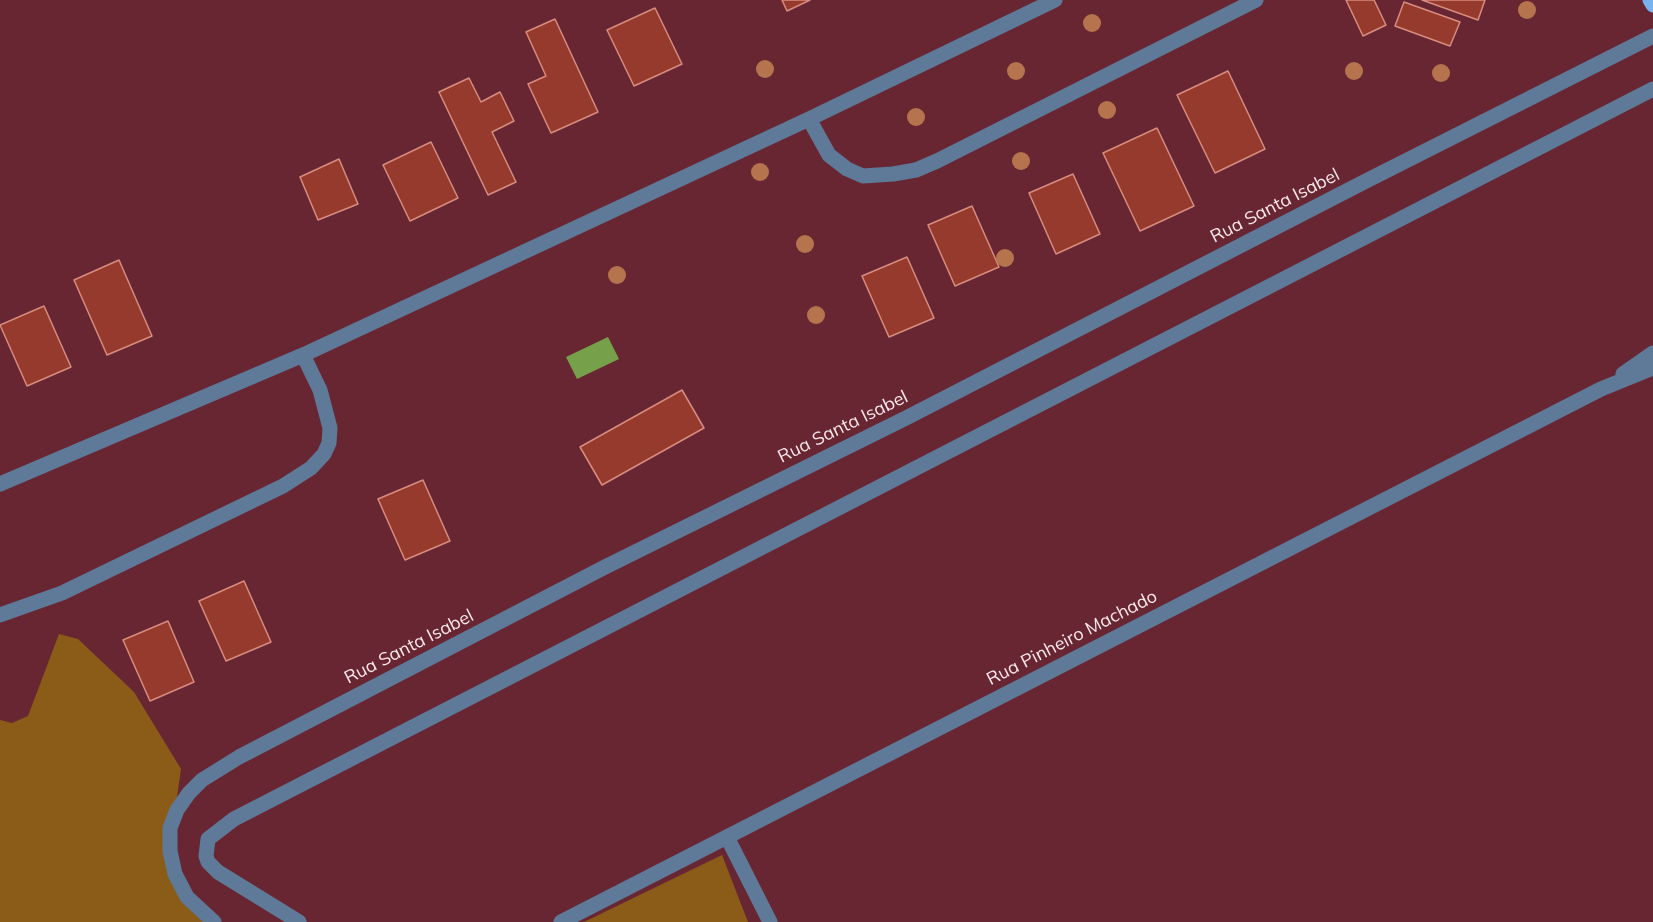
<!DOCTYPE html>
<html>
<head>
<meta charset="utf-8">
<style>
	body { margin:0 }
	canvas { display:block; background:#682633 }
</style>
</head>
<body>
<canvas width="1653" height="922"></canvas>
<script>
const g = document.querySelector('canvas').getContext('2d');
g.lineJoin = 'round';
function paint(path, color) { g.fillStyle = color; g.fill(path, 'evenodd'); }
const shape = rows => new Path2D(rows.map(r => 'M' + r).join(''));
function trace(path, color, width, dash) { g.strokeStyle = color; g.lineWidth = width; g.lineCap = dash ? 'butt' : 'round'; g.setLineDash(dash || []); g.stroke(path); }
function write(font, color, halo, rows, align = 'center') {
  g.font = font + ' Mulish,sans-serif'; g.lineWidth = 4.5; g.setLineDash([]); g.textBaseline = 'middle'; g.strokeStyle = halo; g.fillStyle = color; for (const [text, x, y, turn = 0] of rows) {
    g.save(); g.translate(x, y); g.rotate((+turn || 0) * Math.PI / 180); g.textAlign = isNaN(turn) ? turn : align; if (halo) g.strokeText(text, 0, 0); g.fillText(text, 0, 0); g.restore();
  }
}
const forest = shape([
	[59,634,78,639,134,692,181,769,177,797,168,826,187,906,203,922,0,922,0,720,12,723,28,716],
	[722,855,748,922,584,922]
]);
const water = shape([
	[608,337,619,359,577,379,566,357]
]);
const building = shape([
	[782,0,810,0,787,11,782,0],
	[1346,0,1374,0,1386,25,1363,36,1346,0],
	[1422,0,1485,0,1478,20,1422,0],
	[1404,2,1460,22,1450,46,1395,26,1404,2],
	[655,8,682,64,634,86,607,30,655,8],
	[555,19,598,112,551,133,528,84,546,76,526,32,555,19],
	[1228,71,1265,149,1215,173,1177,95,1228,71],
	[469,78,481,102,500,92,514,121,492,132,516,182,488,195,439,92,469,78],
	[1157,128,1194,206,1140,231,1103,153,1157,128],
	[431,142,458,198,410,221,383,165,431,142],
	[339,159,358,204,318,220,300,177,339,159],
	[1073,174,1100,234,1056,254,1029,193,1073,174],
	[972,206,999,267,955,286,928,225,972,206],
	[907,257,934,318,889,337,862,276,907,257],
	[119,260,152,336,107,355,74,280,119,260],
	[44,306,71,367,27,386,0,325,44,306],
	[682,390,704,428,602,485,580,447,682,390],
	[423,480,450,541,405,560,378,499,423,480],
	[244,581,271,642,226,661,199,601,244,581],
	[168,621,194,682,150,701,123,640,168,621]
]);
const minor = shape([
	[809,119,829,155,847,169,863,176,893,174,916,170,937,161,1256,0],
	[1623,374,1653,353],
	[0,484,303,355,809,119,1055,0],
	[0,615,62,593,283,486,311,468,324,454,329,443,330,428,320,390,303,355],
	[727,837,770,922],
	[214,922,187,897,175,874,170,851,170,828,177,810,189,793,202,780,239,757,605,567,906,418,1364,182,1653,36],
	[299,922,218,872,208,862,206,856,208,839,234,819,1653,89],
	[561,922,1601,389,1653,368]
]);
const major = shape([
	[1650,0,1653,5]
]);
const trees = [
	[1527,10],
	[1092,23],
	[765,69],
	[1016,71],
	[1354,71],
	[1441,73],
	[1107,110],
	[916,117],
	[1021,161],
	[760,172],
	[805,244],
	[1005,258],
	[617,275],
	[816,315]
];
const streetNames = [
	["Rua Santa Isabel",1275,206,-27],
	["Rua Santa Isabel",843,427,-26],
	["Rua Pinheiro Machado",1072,638,-27],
	["Rua Santa Isabel",409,647,-27]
];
paint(forest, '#8b5b18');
paint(water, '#76a049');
paint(building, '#953a2d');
trace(building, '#d88c7f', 1.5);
trace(minor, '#5e7a98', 15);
trace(major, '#78b2ef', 15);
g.fillStyle = '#b5744d';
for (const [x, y] of trees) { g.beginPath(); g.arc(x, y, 9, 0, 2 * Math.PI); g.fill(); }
write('18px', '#fbe9eb', '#682633', streetNames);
</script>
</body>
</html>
